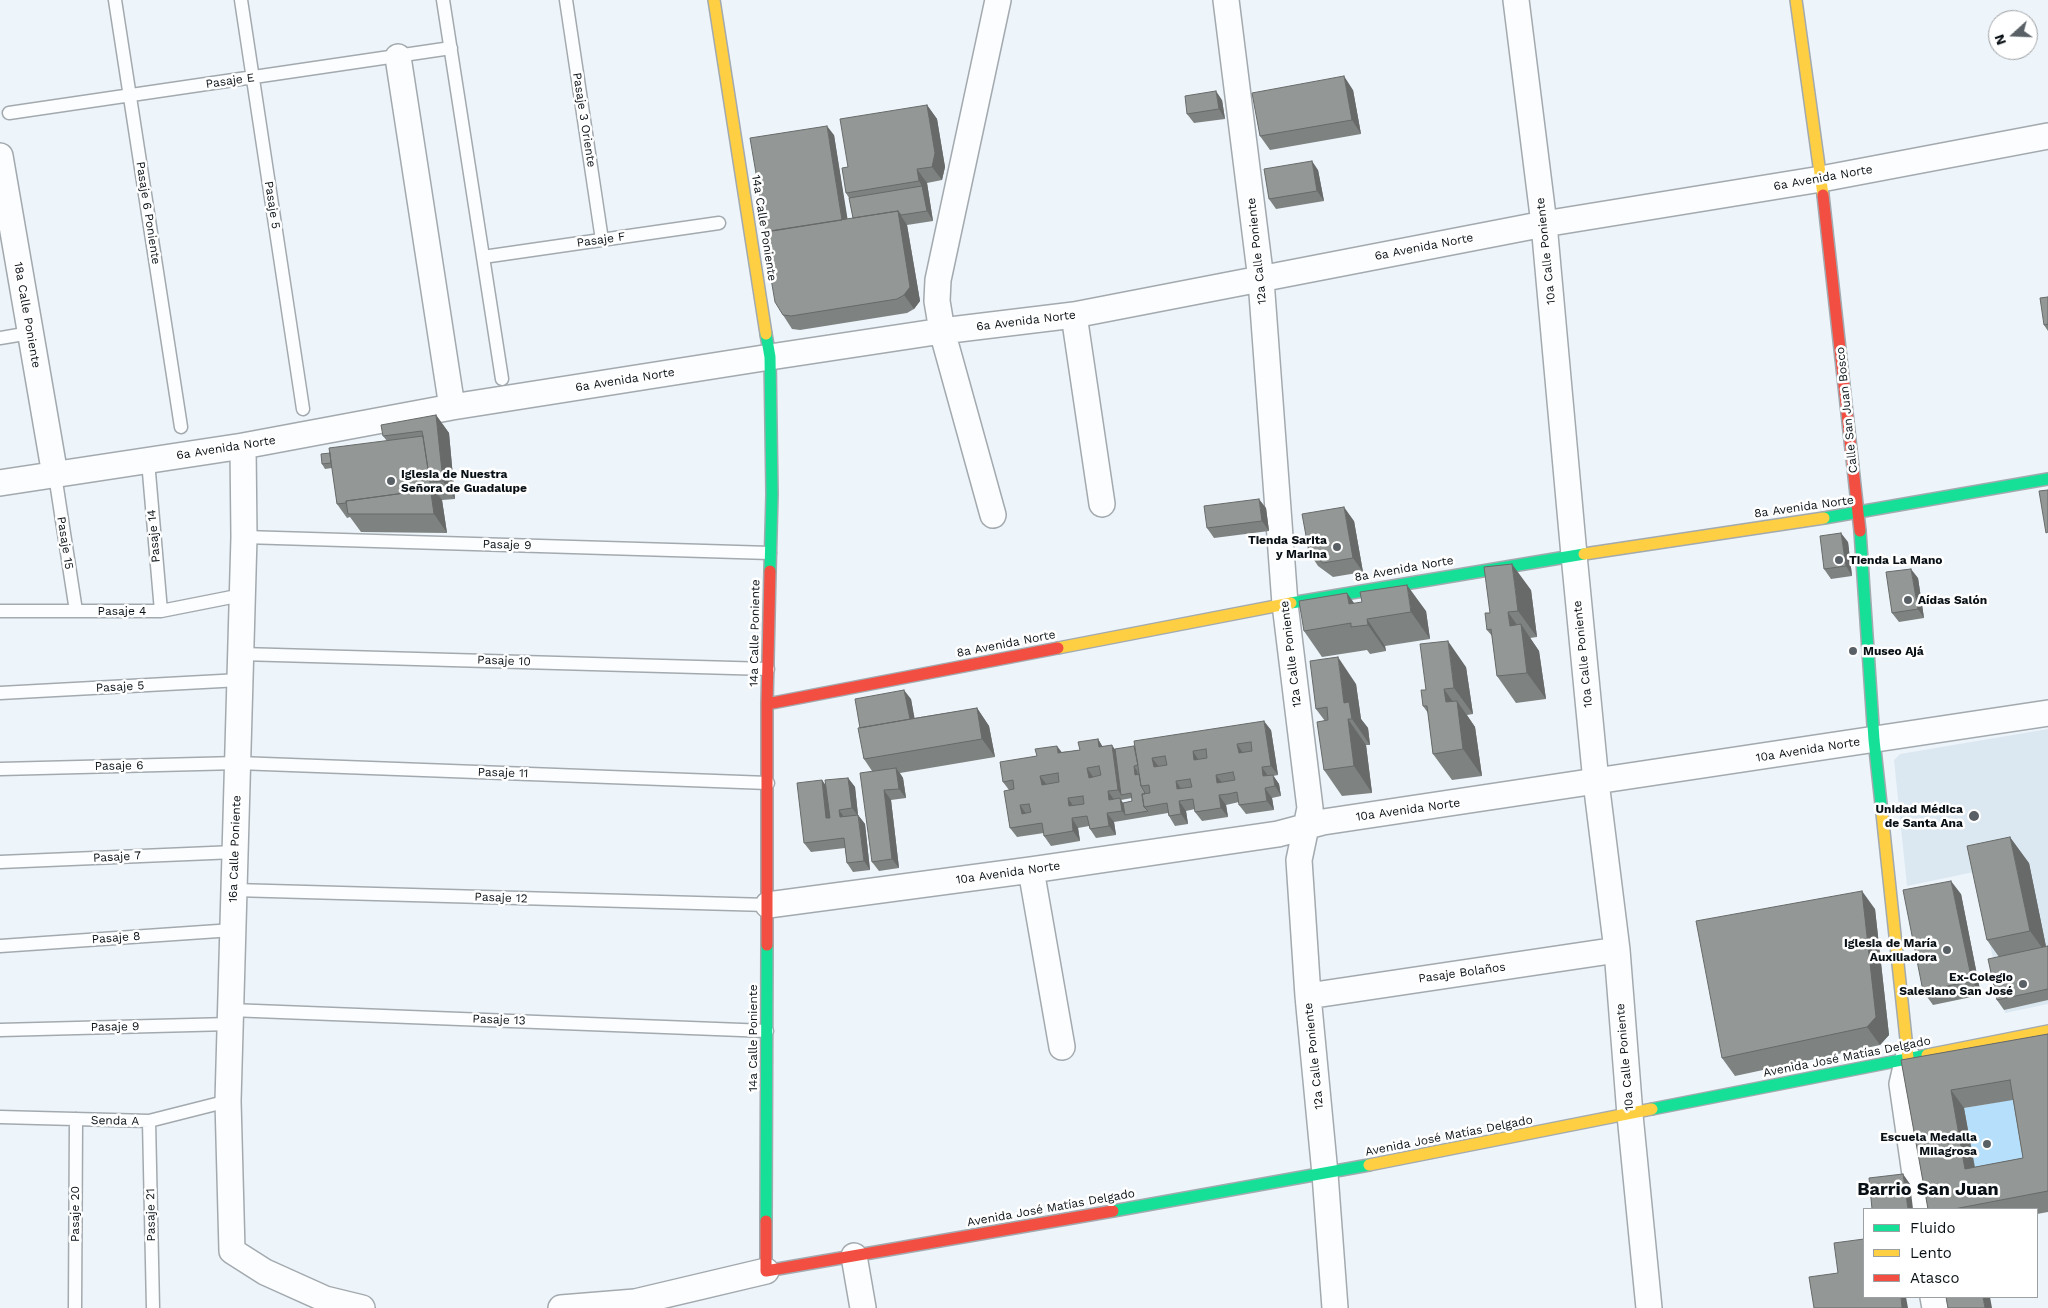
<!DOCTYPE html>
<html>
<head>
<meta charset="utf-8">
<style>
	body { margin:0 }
	#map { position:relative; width:2048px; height:1308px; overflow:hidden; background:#edf4fa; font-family:"Work Sans",sans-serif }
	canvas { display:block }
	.legend { position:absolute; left:1863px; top:1208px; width:175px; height:90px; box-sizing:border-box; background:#fff; border:1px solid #9da0a2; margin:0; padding:6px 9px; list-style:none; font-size:15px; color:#0a1116 }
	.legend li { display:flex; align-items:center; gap:10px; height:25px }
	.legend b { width:25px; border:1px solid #9da0a2 }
	.north { position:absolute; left:1988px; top:10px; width:50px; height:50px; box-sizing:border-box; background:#fff; border:1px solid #9da0a2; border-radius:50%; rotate:250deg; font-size:14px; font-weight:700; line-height:20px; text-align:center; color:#0a1116 }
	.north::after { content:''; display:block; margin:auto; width:18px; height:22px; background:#596066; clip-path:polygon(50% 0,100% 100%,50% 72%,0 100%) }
</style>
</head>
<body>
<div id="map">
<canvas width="2048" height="1308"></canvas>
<ul class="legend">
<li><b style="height:6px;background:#16e098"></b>Fluido</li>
<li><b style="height:6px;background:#ffcf43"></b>Lento</li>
<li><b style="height:6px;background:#f24e42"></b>Atasco</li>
</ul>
<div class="north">N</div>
</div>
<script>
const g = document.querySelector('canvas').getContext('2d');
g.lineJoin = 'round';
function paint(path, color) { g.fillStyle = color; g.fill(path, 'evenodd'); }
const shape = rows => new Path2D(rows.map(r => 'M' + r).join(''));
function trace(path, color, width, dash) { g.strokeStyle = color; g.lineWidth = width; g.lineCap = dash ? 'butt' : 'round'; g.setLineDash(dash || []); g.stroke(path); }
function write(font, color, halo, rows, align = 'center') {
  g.font = font + ' "Work Sans",sans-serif'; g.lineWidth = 5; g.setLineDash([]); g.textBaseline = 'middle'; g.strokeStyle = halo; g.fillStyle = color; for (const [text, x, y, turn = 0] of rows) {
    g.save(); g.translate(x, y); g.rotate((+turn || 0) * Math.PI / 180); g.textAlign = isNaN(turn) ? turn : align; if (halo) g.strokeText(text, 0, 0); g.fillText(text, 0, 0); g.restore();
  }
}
const built = shape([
	[2048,729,2048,1004,2005,1013,1974,872,1907,886,1894,760,1900,754]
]);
const green = shape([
	[2022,1098,2036,1176,1978,1187,1964,1108]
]);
const lane = shape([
	[115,0,181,427],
	[241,0,303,409],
	[443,0,502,379],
	[566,0,602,240],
	[9,113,451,48],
	[483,257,719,223],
	[0,338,30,333],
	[148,461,161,611],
	[55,475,76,611],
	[244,537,770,553],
	[0,611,161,611,242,595],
	[241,654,768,669],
	[0,693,240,680],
	[0,769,238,763,768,783],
	[0,862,235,852],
	[234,890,768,905],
	[0,946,233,930],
	[230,1010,767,1031],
	[0,1030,230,1024],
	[0,1117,149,1121,228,1101],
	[149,1121,153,1308],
	[75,1308,76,1119]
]);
const street = shape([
	[1226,0,1261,280,1285,604,1310,808,1299,860,1308,996,1325,1174,1335,1308],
	[1516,0,1544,224,1574,555,1596,782,1617,950,1630,1115,1649,1308],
	[398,57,452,407],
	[0,156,55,475],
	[1074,315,1102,504],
	[243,446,244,537,228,1101,232,1251,265,1272,325,1299,362,1308],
	[0,483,243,446,452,407,770,357,942,331,1074,315,1544,224,1821,179,2048,136],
	[993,515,942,331,937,301,938,280,998,0],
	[1031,870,1062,1047],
	[768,905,1031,870,1278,834,1323,822,2048,713],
	[1308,996,1617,950],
	[1908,1058,1902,1084,1920,1209],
	[854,1256,863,1308],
	[1933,1297,1935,1308],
	[561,1308,635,1302,766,1271]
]);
const fast = shape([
	[766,334,770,357,772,494,770,571],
	[1824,518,2048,479],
	[1860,531,1874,740,1882,813],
	[1291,603,1584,554],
	[1652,1109,1927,1055],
	[1113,1211,1369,1165],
	[766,1221,767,945]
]);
const slow = shape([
	[714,0,766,334],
	[1796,0,1823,195],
	[1584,554,1824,518],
	[1058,648,1291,603],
	[1882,813,1908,1058],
	[1927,1055,2048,1031],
	[1369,1165,1652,1109]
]);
const jam = shape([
	[1823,195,1860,531],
	[767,704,1058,648],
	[767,945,767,704,770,571],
	[766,1221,766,1271,1113,1211]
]);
const wall = shape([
	[1353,90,1361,134,1270,150,1260,136],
	[1222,100,1225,119,1194,123,1187,114],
	[927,105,937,119,945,167,942,180,927,183,933,221,907,225,920,301,914,309,907,313,800,330,792,329,783,315,766,232,834,135,847,219,853,218,849,198,846,193,848,167],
	[1318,170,1324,201,1276,209,1269,199],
	[2048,297,2048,331,2044,325],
	[436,415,449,433,455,499,442,500,447,533,361,532,350,517,347,518,337,504,332,468,325,469,322,464,330,453,387,441,383,436],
	[1266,508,1269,531,1214,538,1207,528],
	[1354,521,1363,572,1333,577,1318,566,1309,552],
	[1848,542,1852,576,1831,579,1824,569],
	[1918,578,1924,618,1899,622,1892,613],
	[1531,590,1537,637,1530,638,1539,651,1546,699,1516,703,1497,676,1492,636,1487,630,1490,613],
	[1354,603,1426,611,1430,639,1385,646,1386,651,1370,654,1367,650,1322,657,1304,631],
	[1466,667,1473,714,1467,715,1475,727,1482,776,1452,780,1433,754,1428,713,1423,706,1426,690],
	[1356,684,1361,719,1368,728,1370,745,1366,745,1372,793,1342,796,1324,770,1325,721,1316,709],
	[911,699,914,718,977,708,989,726,995,757,900,773,903,778,906,798,891,800,899,868,879,871,872,862,872,771,864,759,860,728],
	[1271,730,1278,775,1273,776,1279,784,1281,796,1272,798,1274,810,1246,814,1239,805,1239,802,1226,805,1228,817,1202,821,1195,812,1195,809,1186,811,1188,824,1175,826,1169,816,1168,813,1114,822,1116,835,1096,838,1090,829,1089,826,1078,828,1080,841,1051,846,1044,836,1044,833,1017,837,1010,828,1009,790,1003,782,1062,752,1080,750,1098,739,1102,746,1115,749],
	[1132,798,1132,801,1123,803,1121,800],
	[848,778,855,787,858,815,865,824,870,870,853,872,847,863,845,848,811,852,804,843,822,780,826,786],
	[2029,863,2046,947,2048,946,2048,1000,2004,1010,1997,1000,1999,957,1987,940],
	[1961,894,1981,995,1933,1005,1923,991],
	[1875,909,1889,1035,1880,1045,1735,1076,1722,1058],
	[2048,1034,2048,1212,2037,1214,2037,1209,1928,1209,1901,1060],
	[2013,1100,2023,1158,1975,1167,1964,1108]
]);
const shadedWall = shape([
	[1344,76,1353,90,1361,134,1352,120],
	[1216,91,1222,100,1225,119,1219,109],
	[927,105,937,119,945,167,942,180,932,167],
	[827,126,834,135,850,234,843,225],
	[1312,161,1318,170,1324,201,1317,191],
	[917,169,927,183,933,221,927,211,922,186,919,181],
	[898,211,907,225,920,301,914,309,904,295],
	[436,415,449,433,455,499,443,481],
	[430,486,432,486,442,500,447,533,434,514],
	[1259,499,1266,508,1269,531,1262,521],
	[1344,507,1354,521,1363,572,1353,558],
	[1841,533,1848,542,1852,576,1846,566],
	[1512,564,1531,590,1537,637,1518,611],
	[1911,569,1918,578,1924,618,1918,609],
	[1407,585,1426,611,1430,639,1411,612],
	[1347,593,1366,620,1349,604],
	[1508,612,1522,632,1521,624,1539,651,1546,699,1527,673,1510,626],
	[1367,619,1385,646,1386,651,1368,625],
	[1448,641,1466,667,1473,714,1454,688],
	[1338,657,1356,684,1361,719,1368,728,1370,745,1352,719,1344,703],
	[1444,689,1458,709,1457,701,1475,727,1482,776,1463,749,1446,702],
	[904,690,911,699,918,736,911,726],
	[977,708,989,726,995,757,982,739],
	[1348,719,1366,745,1372,793,1354,766],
	[1264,721,1271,730,1278,775,1271,766],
	[1098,739,1104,749,1099,747],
	[1237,744,1243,753,1239,753],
	[1112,745,1118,754,1121,795,1118,790],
	[1057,746,1064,755,1058,753],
	[1193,751,1199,761,1194,760],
	[1152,758,1159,767,1154,767],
	[1134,766,1137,771,1139,780,1135,775],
	[1262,767,1268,776,1263,776],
	[896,768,903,778,906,798,899,789],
	[1087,768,1094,778,1089,778],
	[1216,775,1223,784,1217,783],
	[1273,775,1279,784,1281,796,1275,786],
	[1040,776,1047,785,1042,785],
	[848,778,855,787,858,815,865,824,870,870,864,861,859,817,852,808],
	[822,780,828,789,833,828,826,818],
	[1176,781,1182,790,1177,789],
	[1265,788,1272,798,1274,810,1267,801],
	[884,790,891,800,899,868,892,859],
	[1108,791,1115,801,1109,800],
	[1219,795,1226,805,1228,817,1221,808],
	[1068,798,1074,807,1069,806],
	[1120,798,1126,808,1125,815,1122,811],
	[1179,801,1186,811,1188,824,1181,814],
	[1020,805,1027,815,1022,814],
	[839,810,846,820,840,817],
	[1107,813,1114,822,1116,835,1109,826],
	[1072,818,1078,828,1080,841,1073,831],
	[2010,837,2029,863,2048,956,2030,931],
	[1951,881,1961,894,1981,995,1972,981],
	[1862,891,1875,909,1889,1035,1880,1045,1867,1027],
	[1951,1090,1964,1108,1978,1187,1965,1169],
	[1903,1174,1910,1184,1913,1209,1908,1209],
	[1901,1297,1906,1297,1908,1308,1902,1308],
	[1983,1297,1990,1297,1992,1308,1985,1308]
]);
const building = shape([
	[1344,76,1352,120,1260,136,1252,93,1344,76],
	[1216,91,1219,109,1187,114,1185,96,1216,91],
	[927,105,935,153,932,167,917,169,919,181,846,193,842,168,848,167,840,119,927,105],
	[827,126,842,220,766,232,750,138,827,126],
	[1312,161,1317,191,1269,199,1264,169,1312,161],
	[922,186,927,211,901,215,898,211,853,218,849,198,922,186],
	[898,211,910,287,904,295,897,299,791,316,783,315,775,302,763,232,898,211],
	[2048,297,2048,324,2044,325,2040,298,2048,297],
	[436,415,443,481,430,482,422,431,383,436,381,425,436,415],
	[423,436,430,482,432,486,433,490,430,486,411,489,412,492,346,501,346,503,337,504,329,448,423,436],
	[330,453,331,463,322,464,321,454,330,453],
	[430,486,434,514,348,514,346,501,412,492,411,489,430,486],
	[2048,490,2048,532,2046,533,2039,491,2048,490],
	[1259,499,1262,521,1207,528,1204,506,1259,499],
	[1344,507,1353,558,1323,563,1309,552,1302,514,1344,507],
	[1841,533,1846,566,1824,569,1820,536,1841,533],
	[1512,564,1518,611,1508,612,1510,626,1521,624,1527,673,1497,676,1491,629,1487,630,1485,613,1490,613,1484,567,1512,564],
	[1911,569,1918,609,1892,613,1886,572,1911,569],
	[1407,585,1411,612,1367,619,1368,625,1351,627,1351,623,1304,631,1299,601,1347,593,1349,604,1362,602,1360,592,1407,585],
	[1448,641,1454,688,1444,689,1446,702,1457,701,1463,749,1433,754,1427,706,1423,706,1421,690,1426,690,1420,644,1448,641],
	[1338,657,1344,703,1349,702,1352,719,1348,719,1354,766,1324,770,1317,722,1328,720,1327,707,1316,709,1310,661,1338,657],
	[904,690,910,719,860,728,855,699,904,690],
	[977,708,982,739,864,759,858,728,977,708],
	[1264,721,1271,766,1262,767,1263,776,1273,775,1275,786,1265,788,1267,801,1239,805,1237,792,1228,794,1219,795,1221,808,1195,812,1193,799,1179,801,1181,814,1169,816,1167,803,1144,807,1142,794,1150,793,1149,785,1141,786,1134,741,1264,721],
	[1251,742,1252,751,1239,753,1237,744,1251,742],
	[1206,749,1207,758,1194,760,1193,751,1206,749],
	[1165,756,1167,765,1154,767,1152,758,1165,756],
	[1233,772,1235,780,1217,783,1216,775,1233,772],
	[1190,779,1192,787,1177,789,1176,781,1190,779],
	[1098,739,1099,747,1112,745,1118,790,1108,791,1109,800,1120,798,1122,811,1107,813,1109,826,1090,829,1087,816,1072,818,1073,831,1044,836,1042,823,1010,828,1004,791,1014,789,1013,780,1003,782,1000,762,1037,756,1035,749,1057,746,1058,753,1080,750,1078,742,1098,739],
	[1099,766,1101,775,1089,778,1087,768,1099,766],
	[1058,773,1059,782,1042,785,1040,776,1058,773],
	[1083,796,1084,804,1069,806,1068,798,1083,796],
	[1029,804,1031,812,1022,814,1020,805,1029,804],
	[1134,746,1138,765,1134,766,1135,775,1139,774,1141,786,1144,791,1145,794,1142,794,1144,807,1148,811,1125,815,1123,803,1132,801,1131,793,1121,795,1115,749,1134,746],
	[896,768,899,789,884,790,892,859,872,862,860,773,896,768],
	[848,778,852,808,839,810,840,817,858,815,864,861,847,863,844,838,804,843,797,783,822,780,826,818,830,818,825,780,848,778],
	[2010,837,2030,931,1987,940,1967,846,2010,837],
	[1951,881,1972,981,1923,991,1903,890,1951,881],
	[1862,891,1876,1017,1867,1027,1722,1058,1696,921,1862,891],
	[2048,946,2048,989,1997,1000,1988,959,2048,946],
	[2048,1034,2048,1191,1954,1209,1928,1209,1901,1060,2048,1034],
	[2010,1080,2023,1158,1965,1169,1951,1090,2010,1080],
	[1903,1174,1908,1209,1872,1209,1869,1178,1903,1174],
	[1864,1239,1864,1297,1901,1297,1902,1308,1814,1308,1809,1277,1838,1273,1834,1243,1864,1239],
	[1946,1297,1983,1297,1985,1308,1948,1308,1946,1297]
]);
const markers = [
	[391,481,5,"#596066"],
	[1337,547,5,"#596066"],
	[1839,560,5,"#596066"],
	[1908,600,5,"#596066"],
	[1853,651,5,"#596066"],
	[1974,816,6,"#596066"],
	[1947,950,5,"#596066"],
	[2023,984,5,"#596066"],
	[1987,1144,5,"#596066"]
];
const streetNames = [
	["Pasaje E",230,81,-8],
	["Pasaje 3 Oriente",584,120,81],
	["6a Avenida Norte",1823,178,-10],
	["Pasaje 5",272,205,81],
	["Pasaje 6 Poniente",148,213,81],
	["14a Calle Poniente",764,228,81],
	["Pasaje F",601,240,-8],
	["6a Avenida Norte",1424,247,-11],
	["12a Calle Poniente",1257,251,-96],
	["10a Calle Poniente",1546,251,-96],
	["18a Calle Poniente",27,315,80],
	["6a Avenida Norte",1026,321,-7],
	["6a Avenida Norte",625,380,-9],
	["Calle San Juan Bosco",1847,410,-96],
	["6a Avenida Norte",226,448,-9],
	["8a Avenida Norte",1804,507,-8],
	["Pasaje 14",154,536,-95],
	["Pasaje 15",65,543,81],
	["Pasaje 9",507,545,2],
	["8a Avenida Norte",1404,569,-10],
	["Pasaje 4",122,611],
	["14a Calle Poniente",755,633,-89],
	["8a Avenida Norte",1006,644,-11],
	["12a Calle Poniente",1291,654,-97],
	["10a Calle Poniente",1583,654,-96],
	["Pasaje 10",504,661,2],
	["Pasaje 5",120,687,-3],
	["10a Avenida Norte",1808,750,-9],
	["Pasaje 6",119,766,-1],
	["Pasaje 11",503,773,2],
	["10a Avenida Norte",1408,810,-8],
	["16a Calle Poniente",235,849,-88],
	["Pasaje 7",117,857,-3],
	["10a Avenida Norte",1008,873,-8],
	["Pasaje 12",501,898,2],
	["Pasaje 8",116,938,-4],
	["Pasaje Bolaños",1462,973,-8],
	["Pasaje 13",499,1020,2],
	["Pasaje 9",115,1027,-1],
	["14a Calle Poniente",753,1038,-90],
	["12a Calle Poniente",1314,1056,-96],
	["10a Calle Poniente",1625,1057,-95],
	["Avenida José Matías Delgado",1847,1057,-11],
	["Senda A",115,1121,1],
	["Avenida José Matías Delgado",1449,1136,-11],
	["Avenida José Matías Delgado",1051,1208,-10],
	["Pasaje 20",75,1214,-90],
	["Pasaje 21",151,1215,-91]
];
const poiNames = [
	["Iglesia de Nuestra",401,474,"left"],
	["Señora de Guadalupe",401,488,"left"],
	["Tienda Sarita",1327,540],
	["y Marina",1327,554],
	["Tienda La Mano",1849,560,"left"],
	["Aídas Salón",1918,600,"left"],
	["Museo Ajá",1863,651,"left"],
	["Unidad Médica",1963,809],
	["de Santa Ana",1963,823],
	["Iglesia de María",1937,943],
	["Auxiliadora",1937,957],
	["Ex-Colegio",2013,977],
	["Salesiano San José",2013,991],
	["Escuela Medalla",1977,1137],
	["Milagrosa",1977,1151]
];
const districtNames = [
	["Barrio San Juan",1928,1190]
];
paint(built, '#dbe8f1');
paint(green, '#b5dffb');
trace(lane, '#a3aaaf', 15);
trace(street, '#a3aaaf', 28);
trace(fast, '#a3aaaf', 14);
trace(slow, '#a3aaaf', 14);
trace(jam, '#a3aaaf', 14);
trace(lane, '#fcfdfe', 12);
trace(street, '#fcfdfe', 25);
trace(fast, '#16e098', 11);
trace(slow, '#ffcf43', 11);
trace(jam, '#f24e42', 11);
paint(wall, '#7e8381');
paint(shadedWall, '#676a69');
paint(building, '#939896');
trace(building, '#676a69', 1);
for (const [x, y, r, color] of markers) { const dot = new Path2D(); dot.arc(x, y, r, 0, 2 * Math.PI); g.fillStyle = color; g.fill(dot); trace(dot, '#fff', 2); }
write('12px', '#0a1116', '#fff', streetNames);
write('bold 12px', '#0a1116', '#fff', poiNames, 'right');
write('bold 18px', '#0a1116', '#fff', districtNames);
</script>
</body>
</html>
